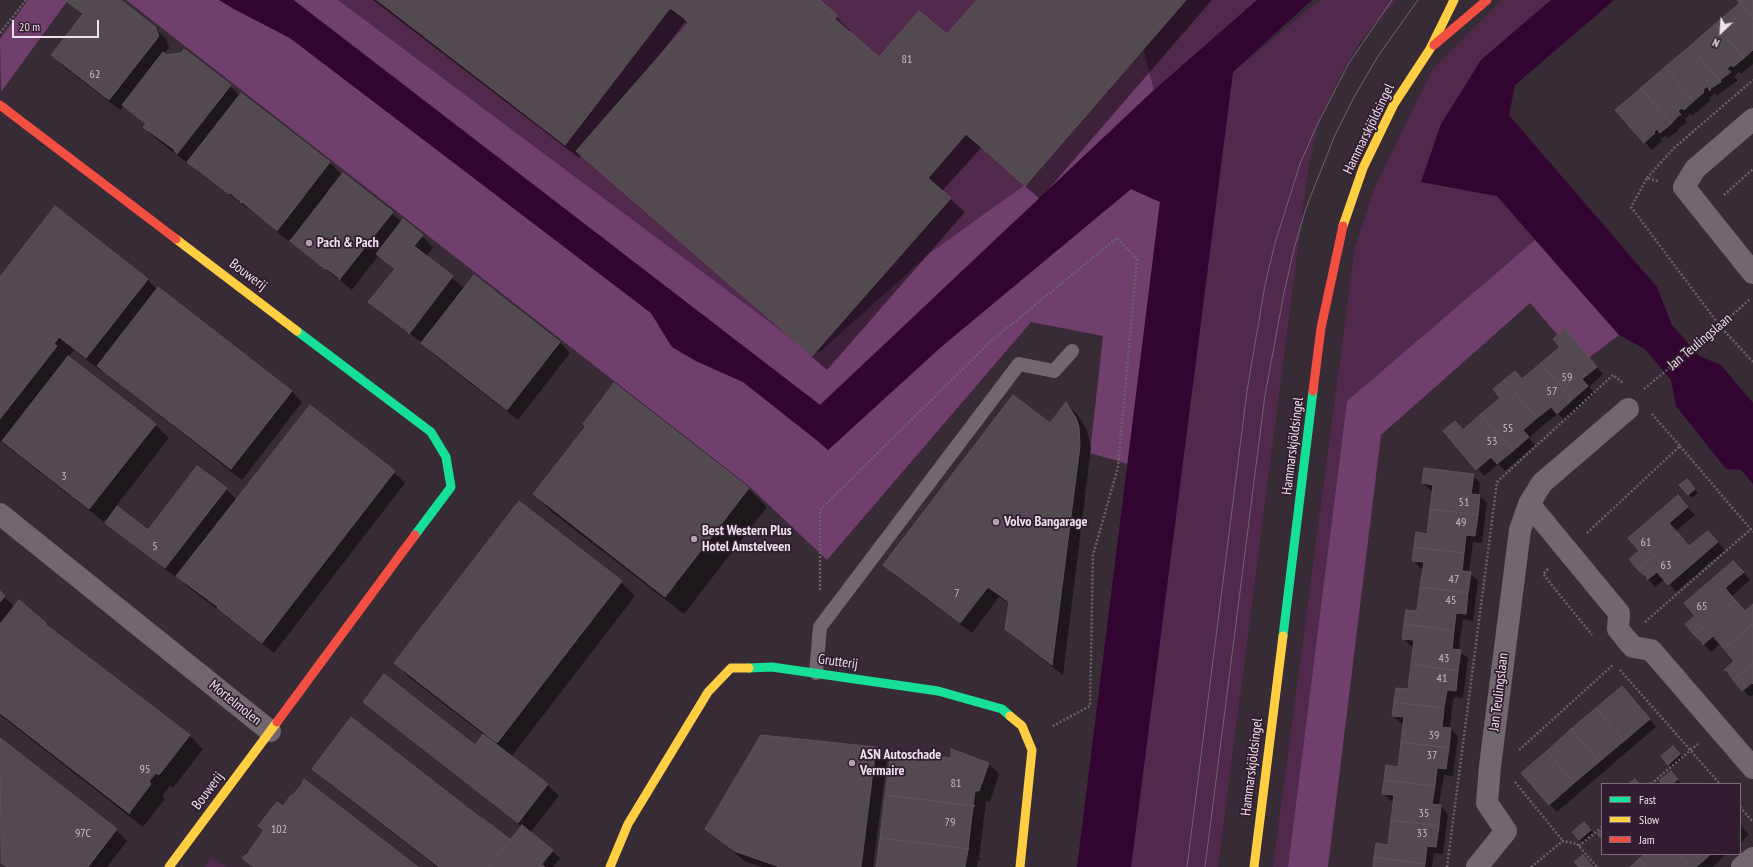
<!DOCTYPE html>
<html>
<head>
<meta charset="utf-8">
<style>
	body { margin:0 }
	#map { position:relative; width:1753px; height:867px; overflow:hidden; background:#372c36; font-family:"PT Sans Narrow",sans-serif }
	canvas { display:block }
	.legend { position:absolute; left:1601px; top:783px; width:140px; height:72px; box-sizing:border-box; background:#311d2f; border:1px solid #7d6b7b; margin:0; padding:5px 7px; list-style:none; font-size:12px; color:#efe1ed }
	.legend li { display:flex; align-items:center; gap:8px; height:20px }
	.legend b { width:20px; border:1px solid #7d6b7b }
	.north { position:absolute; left:1701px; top:12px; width:40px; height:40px; -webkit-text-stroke:3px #311d2f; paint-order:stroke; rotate:205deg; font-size:11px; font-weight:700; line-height:16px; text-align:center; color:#efe1ed }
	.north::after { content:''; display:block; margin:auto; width:14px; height:18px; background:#efe1ed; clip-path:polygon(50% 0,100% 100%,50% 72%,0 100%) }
	.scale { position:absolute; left:12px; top:20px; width:87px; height:18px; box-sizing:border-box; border:2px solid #efe1ed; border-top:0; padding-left:5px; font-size:12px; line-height:14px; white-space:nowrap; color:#efe1ed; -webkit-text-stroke:3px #311d2f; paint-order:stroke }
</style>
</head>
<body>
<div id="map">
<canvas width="1753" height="867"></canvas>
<ul class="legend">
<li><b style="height:5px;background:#16e098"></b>Fast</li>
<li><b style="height:5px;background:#ffcf43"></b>Slow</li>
<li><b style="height:5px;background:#f24e42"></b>Jam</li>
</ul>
<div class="north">N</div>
<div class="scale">20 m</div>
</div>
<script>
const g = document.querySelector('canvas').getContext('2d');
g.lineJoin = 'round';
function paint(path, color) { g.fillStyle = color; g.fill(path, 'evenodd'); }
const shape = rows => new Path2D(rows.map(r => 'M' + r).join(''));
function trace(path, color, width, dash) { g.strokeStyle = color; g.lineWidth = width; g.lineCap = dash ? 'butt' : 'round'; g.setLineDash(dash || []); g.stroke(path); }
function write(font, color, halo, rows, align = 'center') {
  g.font = font + ' "PT Sans Narrow",sans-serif'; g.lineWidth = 3.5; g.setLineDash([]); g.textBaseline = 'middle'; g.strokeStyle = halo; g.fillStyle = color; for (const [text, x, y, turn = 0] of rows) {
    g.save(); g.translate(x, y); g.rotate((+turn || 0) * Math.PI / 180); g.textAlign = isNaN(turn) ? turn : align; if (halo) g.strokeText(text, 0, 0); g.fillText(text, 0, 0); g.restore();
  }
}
const green = shape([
	[322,0,1258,0,821,382],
	[1320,0,1397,0,1369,30,1355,50,1337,82,1319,122,1309,162,1218,867,1131,867,1233,72],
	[1502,0,1551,0,1481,60,1421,182,1497,196,1535,240,1347,401,1288,867,1273,867,1355,247,1374,189,1432,70],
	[212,857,226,867,204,867]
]);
const forest = shape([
	[28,0,68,0,1,92,0,39],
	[126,0,219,0,234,9,290,38,651,313,672,347,696,361,743,382,819,442,828,450,941,347,1131,189,1160,202,1128,464,1090,453,1103,336,1031,322,827,560,750,487],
	[294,0,338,0,807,350,816,353,822,350,930,253,1029,182,1143,48,1154,90,820,405],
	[1535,240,1619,335,1582,363,1530,303,1381,435,1328,867,1288,867,1347,401]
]);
const water = shape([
	[219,0,293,0,820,405,1154,90,1257,0,1312,0,1233,72,1131,867,1077,867,1160,202,1131,189,941,347,828,450,819,442,743,382,696,361,672,347,651,313,290,38,234,9],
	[1551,0,1614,0,1515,85,1509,115,1657,287,1672,325,1699,356,1721,365,1753,403,1753,484,1741,470,1726,469,1676,406,1671,380,1645,349,1619,335,1497,196,1421,182,1441,124,1481,60]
]);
const shadow = shape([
	[67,0,119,0,154,27,166,39,169,47,164,54,230,86,240,96,330,163,341,174,328,190,330,191,343,174,402,222,403,220,422,236,433,247,426,256,465,289,560,342,570,353,518,420,433,354,421,342,381,313,370,302,395,270,379,255,352,290,302,251,290,239,288,241,254,213,200,173,190,163,189,164,155,138,144,127,146,125,124,106,120,110,63,66,52,55,83,16],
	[373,0,818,0,850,30,849,32,879,58,947,36,978,0,1212,0,1040,199,981,148,942,191,965,212,827,370,582,155,579,158],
	[685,22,688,24,660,57,659,56],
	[1738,0,1753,0,1753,64,1741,74,1739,72,1734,77,1738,80,1717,96,1715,93,1709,98,1711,100,1692,116,1690,114,1685,119,1687,122,1677,130,1678,131,1668,138,1665,136,1660,139,1662,141,1652,150,1616,110,1741,3],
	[0,279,147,279,157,289,292,391,302,402,242,480,102,370,101,371,74,350,68,357,155,424,169,438,116,506,148,531,226,489,237,500,310,406,394,472,405,483,274,653,188,587,178,576,177,578,117,532,105,520,104,522,0,441],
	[1572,337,1603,374,1589,387,1595,394,1565,420,1558,414,1543,425,1529,438,1535,445,1505,471,1498,464,1484,476,1477,468,1463,431],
	[614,385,749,489,767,507,684,614,553,513,534,494,587,427],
	[1066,403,1077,414,1087,430,1091,448,1063,675,1018,640,1007,629,1010,604,999,597,972,633,896,576,885,565,1050,424],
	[1472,475,1480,483,1479,495,1487,503,1482,543,1473,542,1469,572,1478,581,1473,621,1463,619,1460,639,1459,651,1468,658,1463,698,1454,697,1452,706,1450,728,1458,736,1453,776,1444,775,1439,805,1448,814,1443,854,1434,853,1432,867,1374,867,1389,846,1395,801,1391,801,1384,794,1399,768,1404,724,1401,723,1393,716,1409,690,1414,646,1411,646,1403,638,1418,613,1424,568,1420,568,1413,560,1428,535,1434,491,1430,490,1423,483],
	[1690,484,1698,493,1692,498,1688,494],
	[519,503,621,582,635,596,511,757,548,785,559,796,530,833,560,858,553,867,437,867,325,780,314,769,482,821,511,841,522,827,376,712,365,702,475,746,484,735,409,677,395,663],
	[1685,504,1695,515,1676,531,1690,547,1715,539,1725,550,1676,592,1665,579,1655,587,1631,559],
	[1741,569,1750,580,1732,596,1745,612,1753,606,1753,695,1750,697,1725,670,1736,662,1720,644,1711,652,1704,645,1696,616],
	[0,593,15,607,189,735,203,749,173,788,170,786,162,796,165,799,143,827,0,715],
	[1629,695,1656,727,1557,812,1549,804],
	[784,737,876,748,887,759,873,867,762,867,746,862,717,839,706,828],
	[0,740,116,830,127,841,107,867,6,867,0,862],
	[1673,748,1683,758,1672,767,1668,764],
	[988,763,999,774,990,802,986,801,979,858,982,860,978,860,977,867,877,867],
	[1671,772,1680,783,1679,784,1657,784],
	[1740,824,1749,835,1740,843],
	[1587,826,1594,834,1583,843,1573,832],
	[1646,854,1727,854,1712,867,1631,867]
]);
const building = shape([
	[121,0,155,27,159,36,109,100,51,55,83,14,65,0,121,0],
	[377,0,820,0,837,15,835,19,879,57,919,11,947,34,977,0,1186,0,1025,186,966,134,928,178,951,198,812,356,576,151,688,23,684,18,670,8,565,145,377,0],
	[1737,0,1753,0,1753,19,1740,3,1737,0],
	[1740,3,1753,19,1753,50,1744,58,1715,24,1740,3],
	[1715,24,1744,58,1733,67,1731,65,1727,69,1731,72,1720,80,1721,82,1690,46,1715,24],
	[1690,46,1721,82,1711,88,1710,91,1707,86,1703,90,1704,92,1694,101,1665,67,1690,46],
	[184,49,231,85,177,154,174,151,175,150,143,127,146,124,122,105,163,52,167,55,181,53,184,49],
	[1665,67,1694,101,1684,110,1682,108,1678,111,1681,115,1679,115,1671,124,1641,88,1665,67],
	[1641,88,1671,124,1660,133,1657,129,1654,132,1655,133,1644,143,1615,110,1641,88],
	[241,93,330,162,277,231,242,202,240,203,241,202,230,193,229,194,187,162,241,93],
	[343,173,393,212,339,280,339,278,327,269,325,269,290,241,343,173],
	[55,206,148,279,86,358,59,337,54,344,57,346,0,419,0,277,55,206],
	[403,219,423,235,414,246,453,276,409,334,408,332,368,302,395,269,376,254,403,219],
	[474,275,560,342,507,410,421,343,474,275],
	[158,287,292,391,231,469,97,366,158,287],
	[1565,328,1597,367,1582,379,1588,386,1572,400,1541,363,1560,347,1553,339,1565,328],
	[68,356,156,424,89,509,2,441,68,356],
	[1541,363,1572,400,1557,414,1551,407,1537,418,1504,380,1515,371,1522,379,1541,363],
	[1504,380,1537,418,1523,430,1529,437,1513,451,1481,414,1500,398,1493,389,1504,380],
	[614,383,749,488,665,597,533,494,586,426,583,424,614,383],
	[1013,395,1050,423,1066,402,1076,418,1079,427,1080,446,1052,665,1005,629,1009,602,988,587,960,623,883,565,1013,395],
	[310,405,395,471,262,643,217,608,218,607,176,576,310,405],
	[1481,414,1513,451,1497,464,1491,457,1476,470,1443,431,1455,421,1463,430,1481,414],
	[197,466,227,488,165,568,105,523,117,506,148,530,197,466],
	[1424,468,1474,474,1471,494,1480,495,1478,515,1430,509,1433,485,1422,483,1424,468],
	[1687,479,1695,489,1688,495,1679,485,1687,479],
	[1678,495,1688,507,1669,523,1679,534,1638,570,1629,559,1639,551,1628,538,1678,495],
	[519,501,622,581,497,743,394,663,519,501],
	[1430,509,1478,515,1475,536,1466,535,1464,553,1414,547,1416,532,1427,534,1430,509],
	[1708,531,1718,542,1668,585,1657,572,1647,580,1647,577,1638,570,1679,534,1689,546,1708,531],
	[1414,547,1464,553,1462,571,1471,572,1468,593,1420,587,1424,562,1412,561,1414,547],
	[1733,561,1744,572,1725,588,1735,600,1694,635,1685,624,1695,616,1684,603,1733,561],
	[1420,587,1468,593,1466,614,1456,613,1454,631,1404,624,1406,610,1417,611,1420,587],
	[0,591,5,596,0,602,0,591],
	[19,600,46,623,45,624,190,735,159,775,156,773,149,781,151,784,129,813,130,814,0,713,0,624,19,600],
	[1735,600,1745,611,1753,604,1753,624,1724,649,1713,636,1703,645,1702,642,1694,635,1735,600],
	[1404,624,1454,631,1452,649,1461,650,1458,671,1411,664,1414,640,1402,639,1404,624],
	[1753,624,1753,663,1733,680,1727,671,1724,670,1734,661,1724,649,1753,624],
	[1753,663,1753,684,1752,683,1742,691,1733,680,1753,663],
	[1411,664,1458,671,1456,691,1447,690,1444,708,1394,702,1396,688,1408,689,1411,664],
	[384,674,475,745,483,734,548,784,518,823,363,702,384,674],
	[1622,686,1650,719,1624,741,1596,708,1622,686],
	[1394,702,1444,708,1442,727,1451,728,1449,748,1401,742,1404,717,1392,716,1394,702],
	[1596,708,1624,741,1599,762,1571,729,1596,708],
	[351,717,482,819,482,818,511,840,489,867,439,867,312,769,351,717],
	[1571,729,1599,762,1574,783,1547,751,1571,729],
	[761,735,876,747,861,867,780,867,734,851,705,829,761,735],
	[0,738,117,829,88,867,7,867,1,863,0,738],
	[1401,742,1449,748,1446,769,1437,768,1435,786,1384,780,1386,765,1398,767,1401,742],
	[1673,746,1680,754,1668,765,1661,756,1673,746],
	[951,749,989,763,979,791,975,791,973,805,975,806,885,795,891,750,951,758,951,749],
	[1547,751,1574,783,1549,805,1521,773,1547,751],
	[1671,771,1678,779,1672,784,1661,784,1659,781,1671,771],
	[304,779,418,867,254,867,242,858,245,855,246,856,264,830,258,826,277,802,283,806,291,795,292,796,303,783,302,782,304,779],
	[1635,779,1639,784,1628,784,1635,779],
	[1384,780,1435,786,1432,804,1441,805,1439,826,1391,820,1394,795,1382,794,1384,780],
	[885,795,975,806,973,807,968,848,969,849,880,838,885,795],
	[1391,820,1439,826,1436,847,1427,846,1425,864,1374,857,1376,843,1388,845,1391,820],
	[1584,822,1591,830,1579,840,1572,832,1584,822],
	[522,825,553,850,542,864,545,867,489,867,522,825],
	[1602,829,1602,839,1597,834,1602,829],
	[880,838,969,849,968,850,965,867,876,867,880,838],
	[1645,854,1678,854,1689,867,1646,867,1639,859,1645,854],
	[1678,854,1711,854,1696,867,1689,867,1678,854],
	[1583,855,1593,867,1579,867,1574,862,1583,855],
	[1374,857,1425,864,1424,867,1373,867,1374,857],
	[1639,859,1646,867,1630,867,1639,859]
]);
const path = shape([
	[0,33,26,0],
	[1647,178,1674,148,1753,80],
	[1658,181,1647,178,1631,207,1720,326,1753,362],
	[1724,195,1753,169],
	[1644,389,1720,326,1750,299],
	[1680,446,1753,532],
	[1587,533,1680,446,1652,414],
	[1548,569,1543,574,1592,635],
	[820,590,820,510,991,341,1117,238,1137,259,1118,467,1093,555,1090,706,1051,727],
	[1645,622,1751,529],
	[1620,670,1720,784],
	[1519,750,1614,664],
	[1515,782,1563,841],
	[1651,784,1698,744],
	[1740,807,1753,822],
	[1577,844,1597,867],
	[1579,846,1602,827],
	[1447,867,1497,482,1613,375,1623,383],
	[1531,867,1563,841,1578,844]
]);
const lane = shape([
	[816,673,820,627,1019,364,1054,371,1072,351]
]);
const street = shape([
	[1753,119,1695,169,1684,187,1753,273],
	[1529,504,1619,613,1618,629,1626,639,1633,647,1651,650,1753,768],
	[0,514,270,731],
	[1477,867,1506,831,1487,803,1490,766,1520,530,1529,504,1542,483,1628,409],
	[1742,867,1753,858]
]);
const fast = shape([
	[297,331,431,432,446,457,451,487,415,535],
	[1283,636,1313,391],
	[749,668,772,667,938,691,1002,709,1010,716]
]);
const slow = shape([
	[1343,226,1363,168,1394,104,1430,49,1454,0],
	[176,239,297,331],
	[1010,716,1022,726,1032,750,1020,867],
	[169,867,277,722],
	[610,867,628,824,708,692,731,668,749,668],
	[1254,867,1283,636]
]);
const jam = shape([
	[1434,45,1487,0],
	[0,105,176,239],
	[1313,391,1321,328,1343,226],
	[277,722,415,535]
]);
const tram = shape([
	[1187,867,1247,391,1265,285,1275,243,1300,164,1316,127,1349,63,1392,0],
	[1205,867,1265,395,1284,293,1294,249,1306,208,1335,135,1353,99,1378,56,1418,0]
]);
const markers = [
	[309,243,4,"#afa2ad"],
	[996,522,4,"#afa2ad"],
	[694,539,4,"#afa2ad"],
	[852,763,4,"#afa2ad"]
];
const numberNames = [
	["81",907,60],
	["62",95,75],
	["59",1567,378],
	["57",1552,392],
	["55",1508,429],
	["53",1492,442],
	["3",64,477],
	["51",1464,503],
	["49",1461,523],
	["61",1646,543],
	["5",155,547],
	["63",1666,566],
	["47",1454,580],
	["7",957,594],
	["45",1451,601],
	["65",1702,607],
	["43",1444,659],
	["41",1442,679],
	["39",1434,736],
	["37",1432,756],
	["95",145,770],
	["81",956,784],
	["35",1424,814],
	["79",950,823],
	["102",279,830],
	["97C",83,834],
	["33",1422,834]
];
const streetNames = [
	["Hammarskjöldsingel",1369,129,-64],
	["Bouwerij",248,275,37],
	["Jan Teulingslaan",1700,342,-40],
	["Hammarskjöldsingel",1293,446,-83],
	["Grutterij",838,662,8],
	["Jan Teulingslaan",1499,692,-83],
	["Mortelmolen",235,703,39],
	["Hammarskjöldsingel",1252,767,-83],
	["Bouwerij",208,791,-53]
];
const poiNames = [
	["Pach & Pach",317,243],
	["Volvo Bangarage",1004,522],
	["Best Western Plus",702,531],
	["Hotel Amstelveen",702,547],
	["ASN Autoschade",860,755],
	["Vermaire",860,771]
];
paint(green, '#50294c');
paint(forest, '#713f6c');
paint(water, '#320430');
paint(shadow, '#0007');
paint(building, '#524951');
trace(building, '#5d535c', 1);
trace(path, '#6b626a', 2.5, [2, 2]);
trace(lane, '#71676f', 14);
trace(street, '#71676f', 22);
trace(fast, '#16e098', 9);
trace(slow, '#ffcf43', 9);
trace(jam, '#f24e42', 9);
trace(tram, '#70686f', 1);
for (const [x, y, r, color] of markers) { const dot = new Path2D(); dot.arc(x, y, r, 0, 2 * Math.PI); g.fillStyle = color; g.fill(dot); trace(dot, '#311d2f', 1.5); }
write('12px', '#c8bbc6', null, numberNames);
write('14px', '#efe1ed', '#311d2f', streetNames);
write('bold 14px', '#efe1ed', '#311d2f', poiNames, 'left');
</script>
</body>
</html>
